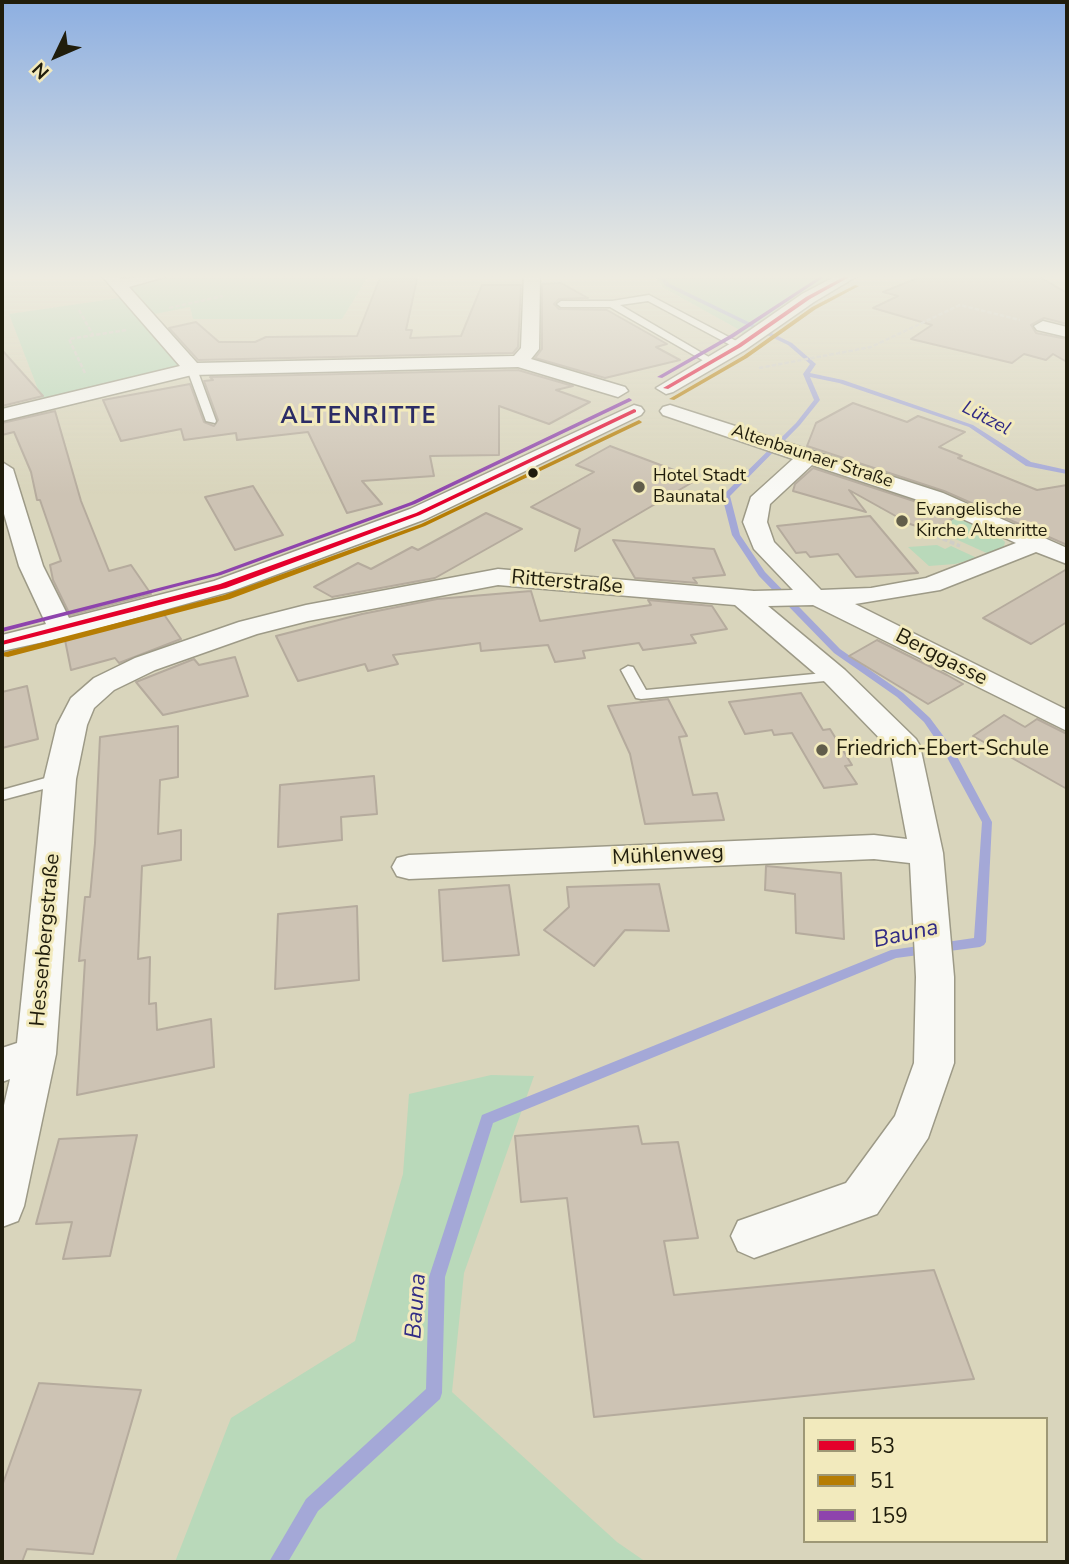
<!DOCTYPE html>
<html>
<head>
<meta charset="utf-8">
<style>
	body { margin:0 }
	#map { position:relative; width:1069px; height:1564px; overflow:hidden; background:#d9d5bc; font-family:"Nunito Sans",sans-serif }
	canvas { display:block }
	.frame { position:absolute; inset:0; border:4px solid #201d0c; pointer-events:none }
	.legend { position:absolute; left:803px; top:1417px; width:245px; height:126px; box-sizing:border-box; background:#f2eabd; border:2px solid #9e9876; margin:0; padding:9px 12px; list-style:none; font-size:21px; color:#201d0c }
	.legend li { display:flex; align-items:center; gap:14px; height:35px }
	.legend b { width:35px; border:2px solid #9e9876 }
	.north { position:absolute; left:21px; top:21px; width:70px; height:70px; -webkit-text-stroke:5px #f2eabd; paint-order:stroke; rotate:226deg; font-size:19px; font-weight:700; line-height:28px; text-align:center; color:#201d0c }
	.north::after { content:''; display:block; margin:auto; width:24px; height:32px; background:#201d0c; clip-path:polygon(50% 0,100% 100%,50% 72%,0 100%) }
</style>
</head>
<body>
<div id="map">
<canvas width="1069" height="1564"></canvas>
<div class="frame"></div>
<ul class="legend">
<li><b style="height:9px;background:#e4002b"></b>53</li>
<li><b style="height:9px;background:#b67d04"></b>51</li>
<li><b style="height:9px;background:#8e44ad"></b>159</li>
</ul>
<div class="north">N</div>
</div>
<script>
const g = document.querySelector('canvas').getContext('2d');
g.lineJoin = 'round';
function paint(path, color) { g.fillStyle = color; g.fill(path, 'evenodd'); }
const shape = rows => new Path2D(rows.map(r => 'M' + r).join(''));
function trace(path, color, width, dash) { g.strokeStyle = color; g.lineWidth = width; g.lineCap = dash ? 'butt' : 'round'; g.setLineDash(dash || []); g.stroke(path); }
function write(font, color, halo, rows, align = 'center') {
  g.font = font + ' "Nunito Sans",sans-serif'; g.lineWidth = 6; g.setLineDash([]); g.textBaseline = 'middle'; g.strokeStyle = halo; g.fillStyle = color; for (const [text, x, y, turn = 0] of rows) {
    g.save(); g.translate(x, y); g.rotate((+turn || 0) * Math.PI / 180); g.textAlign = isNaN(turn) ? turn : align; if (halo) g.strokeText(text, 0, 0); g.fillText(text, 0, 0); g.restore();
  }
}
const green = shape([
	[163,275,369,275,342,319,193,319,190,307,145,316,192,369,44,405,9,314,126,297,116,285],
	[653,275,851,275,748,340,738,329,664,288],
	[898,493,981,526,996,534,1005,542,1004,546,991,555,889,509,880,509,877,502],
	[937,545,945,549,951,546,977,558,955,564,929,566,908,547],
	[491,1075,534,1076,464,1273,452,1392,617,1542,646,1562,175,1562,231,1418,355,1341,403,1174,409,1094]
]);
const stream = shape([
	[657,275,662,275,670,284,792,343,816,364,810,373,843,380,973,425,1031,462,1067,470,1067,474,1026,466,969,427,839,383,810,377,820,400,800,425,730,496,740,535,765,572,840,649,903,693,930,718,953,749,992,822,986,942,984,945,980,947,896,958,493,1123,445,1277,442,1393,440,1399,318,1511,288,1562,269,1562,306,1499,426,1389,429,1277,482,1115,891,950,974,938,982,822,943,750,924,722,897,697,834,653,759,576,732,535,722,496,796,423,814,400,803,374,810,364,788,345,666,286,657,275]
]);
const building = shape([
	[381,275,418,275,406,330,412,330,410,338,461,336,482,285,521,285,518,347,513,353,198,360,169,328,196,322,219,342,255,342,266,337,357,336,381,275],
	[925,275,1036,275,1067,293,1067,324,1044,318,1031,325,1036,333,1067,339,1067,362,1053,354,1046,360,1024,354,1012,363,911,339,932,325,873,308,898,296,883,292,925,275],
	[561,283,588,298,559,299,554,304,559,309,607,310,667,344,656,347,680,360,605,378,535,358,542,349,542,284,561,283],
	[2,350,43,396,2,406,2,350],
	[518,370,573,386,556,390,590,402,549,424,499,406,499,455,430,456,434,476,362,481,382,504,347,513,308,432,237,440,236,433,184,440,181,429,121,441,103,400,190,384,204,422,214,426,218,420,204,381,213,380,210,377,518,370],
	[853,403,907,422,918,416,965,432,939,447,962,456,958,458,1037,490,1067,485,1067,545,944,491,807,446,816,423,853,403],
	[55,411,81,501,109,571,131,565,151,594,70,615,53,580,50,565,61,561,40,500,37,500,31,472,14,432,2,435,2,423,55,411],
	[610,446,698,479,575,551,580,529,531,507,594,472,576,465,610,446],
	[813,468,926,505,954,518,932,531,910,524,849,490,866,512,793,491,795,484,813,468],
	[253,486,283,535,235,550,205,497,253,486],
	[486,513,522,529,435,578,332,597,314,587,358,563,371,569,412,547,418,550,486,513],
	[870,516,918,573,856,577,838,554,810,557,806,552,796,553,777,526,870,516],
	[613,540,714,549,725,575,693,578,697,583,635,578,613,540],
	[1067,569,1067,622,1031,644,983,618,1067,569],
	[531,591,540,621,651,605,648,600,712,606,727,629,691,635,696,643,643,650,639,643,583,651,585,658,555,662,548,645,481,651,480,643,393,655,398,664,368,671,365,664,298,681,276,636,362,614,437,599,531,591],
	[163,613,181,639,119,663,115,658,71,670,65,640,163,613],
	[877,640,947,675,963,684,928,704,849,656,877,640],
	[235,657,248,696,163,715,136,682,194,659,199,665,235,657],
	[27,686,38,739,2,748,2,692,27,686],
	[801,693,823,730,830,729,852,765,845,766,857,784,824,788,792,733,774,735,772,730,745,734,729,702,801,693],
	[668,699,687,736,679,737,693,795,717,793,724,820,645,824,630,754,608,706,668,699],
	[1004,715,1025,727,1037,719,1067,734,1067,789,973,736,1004,715],
	[178,726,178,777,160,780,158,834,181,830,181,860,142,866,138,959,150,957,149,1004,156,1003,157,1030,211,1019,214,1067,77,1095,85,960,79,961,85,897,90,897,95,843,100,737,178,726],
	[374,776,377,814,341,817,342,840,278,847,280,785,374,776],
	[766,866,841,873,844,939,796,933,795,894,765,890,766,866],
	[659,884,669,931,625,930,594,966,544,930,569,907,567,887,659,884],
	[509,885,519,955,443,961,439,890,509,885],
	[357,906,359,980,275,989,278,914,357,906],
	[638,1126,642,1144,678,1142,698,1238,664,1241,674,1295,934,1270,974,1379,594,1417,567,1198,521,1202,515,1136,638,1126],
	[137,1135,110,1256,63,1259,72,1222,36,1224,59,1139,137,1135],
	[39,1383,141,1390,93,1554,27,1549,22,1562,2,1562,2,1486,39,1383]
]);
const pathFar1 = shape([
	[169,308,223,296],
	[79,310,93,335],
	[759,368,871,347,960,305,1020,320],
	[85,373,69,339,126,330]
]);
const path = shape([
	[929,533,960,546]
]);
const service = shape([
	[649,295,742,344,744,346,736,348,648,301,620,305,714,360,716,362,711,365,610,307,561,307,557,304,561,301,612,301,649,295],
	[192,366,197,369,216,421,215,423,206,421,187,369,192,366],
	[628,666,633,667,646,690,835,672,842,676,835,680,641,699,636,698,621,670,628,666],
	[60,774,66,775,68,779,66,783,2,800,2,790,60,774]
]);
const minor = shape([
	[101,275,118,275,121,279,171,275,129,287,197,363,514,356,521,348,524,275,540,275,539,349,531,359,625,387,628,391,618,397,518,367,192,375,2,421,2,409,180,366,101,275],
	[838,275,859,275,814,302,745,350,673,392,666,394,656,388,733,342,802,294,838,275],
	[1043,321,1067,327,1067,337,1037,330,1034,326,1043,321],
	[634,405,641,407,644,411,641,415,426,519,232,591,71,636,2,651,2,635,46,624,19,566,2,507,2,462,13,469,43,566,69,618,214,581,410,509,634,405],
	[670,405,943,493,1067,548,1067,564,1036,552,940,590,855,604,1067,710,1067,731,813,605,768,606,845,670,916,739,920,746,943,853,954,977,954,1063,928,1138,877,1214,754,1258,738,1251,731,1236,738,1221,846,1183,895,1116,914,1063,916,977,910,863,874,859,409,879,397,876,392,867,397,858,409,855,874,835,907,839,890,749,825,682,735,605,498,585,308,621,257,634,155,670,114,690,94,708,87,725,76,779,56,1054,24,1206,18,1221,2,1227,2,1114,10,1079,2,1082,2,1048,17,1043,44,779,57,725,71,698,94,678,135,658,239,622,306,605,498,569,754,591,793,590,754,549,743,522,751,497,793,459,663,415,660,411,663,407,670,405],
	[812,465,927,503,1016,543,926,578,871,588,821,590,774,542,767,522,770,504,812,465]
]);
const bus1 = shape([
	[847,275,853,275,810,299,741,347,668,389,663,388,737,345,806,297,847,275],
	[634,409,636,410,636,412,420,515,226,588,2,645,2,641,220,584,416,513,634,409]
]);
const bus2 = shape([
	[855,285,859,286,816,309,747,358,674,400,669,399,743,356,812,307,855,285],
	[639,420,642,422,641,423,425,526,230,599,8,657,2,656,2,653,224,595,421,524,639,420]
]);
const bus3 = shape([
	[822,275,827,275,734,337,662,378,657,377,730,335,822,275],
	[629,398,632,400,631,401,415,504,221,575,2,632,2,628,217,573,411,502,629,398]
]);
const markers = [
	[533,473,6,"#201d0c"],
	[639,487,7,"#615d4a"],
	[902,521,7,"#615d4a"],
	[822,750,7,"#615d4a"]
];
const farStreetnames = [
	["Altenbaunaer Straße",812,457,18]
];
const farPoinames = [
	["Hotel Stadt",653,477],
	["Baunatal",653,498],
	["Evangelische",916,511],
	["Kirche Altenritte",916,532]
];
const farWaternames = [
	["Lützel",986,419,28]
];
const streetNames = [
	["Ritterstraße",567,583,5],
	["Berggasse",941,658,27],
	["Mühlenweg",668,856,-3],
	["Hessenbergstraße",46,940,-85]
];
const poiNames = [
	["Friedrich-Ebert-Schule",836,750]
];
const farDistrictnames = [
	["ALTENRITTE",359,417]
];
const waterNames = [
	["Bauna",906,935,-12],
	["Bauna",417,1306,-86]
];
paint(green, '#b9d9ba');
paint(stream, '#a4a8d7');
paint(building, '#cdc3b4');
trace(building, '#b5ab9d', 2);
trace(service, '#9d9a87', 3);
trace(minor, '#9d9a87', 3);
trace(pathFar1, '#d0cec7', 2.5, [4.5, 2]);
trace(path, '#d0cec7', 3.5, [5, 2.5]);
paint(service, '#f9f9f5');
paint(minor, '#f9f9f5');
paint(bus1, '#e4002b');
paint(bus2, '#b67d04');
paint(bus3, '#8e44ad');
const sky = g.createLinearGradient(0, 0, 0, 494);
sky.addColorStop(0, '#8dafe1');
sky.addColorStop(0.56, '#eeece1');
sky.addColorStop(1, '#eeece100');
g.fillStyle = sky;
g.fillRect(0, 0, 1069, 494);
for (const [x, y, r, color] of markers) { const dot = new Path2D(); dot.arc(x, y, r, 0, 2 * Math.PI); g.fillStyle = color; g.fill(dot); trace(dot, '#f2eabd', 2.5); }
write('18px', '#201d0c', '#f2eabd', farStreetnames);
write('18px', '#201d0c', '#f2eabd', farPoinames, 'left');
write('italic 19px', '#312b85', '#f2eabd', farWaternames);
write('21px', '#201d0c', '#f2eabd', streetNames);
write('21px', '#201d0c', '#f2eabd', poiNames, 'left');
g.letterSpacing = '2px';
write('bold 23px', '#2b2c66', '#f2eabd', farDistrictnames);
g.letterSpacing = '0px';
write('italic 23px', '#312b85', '#f2eabd', waterNames);
</script>
</body>
</html>
